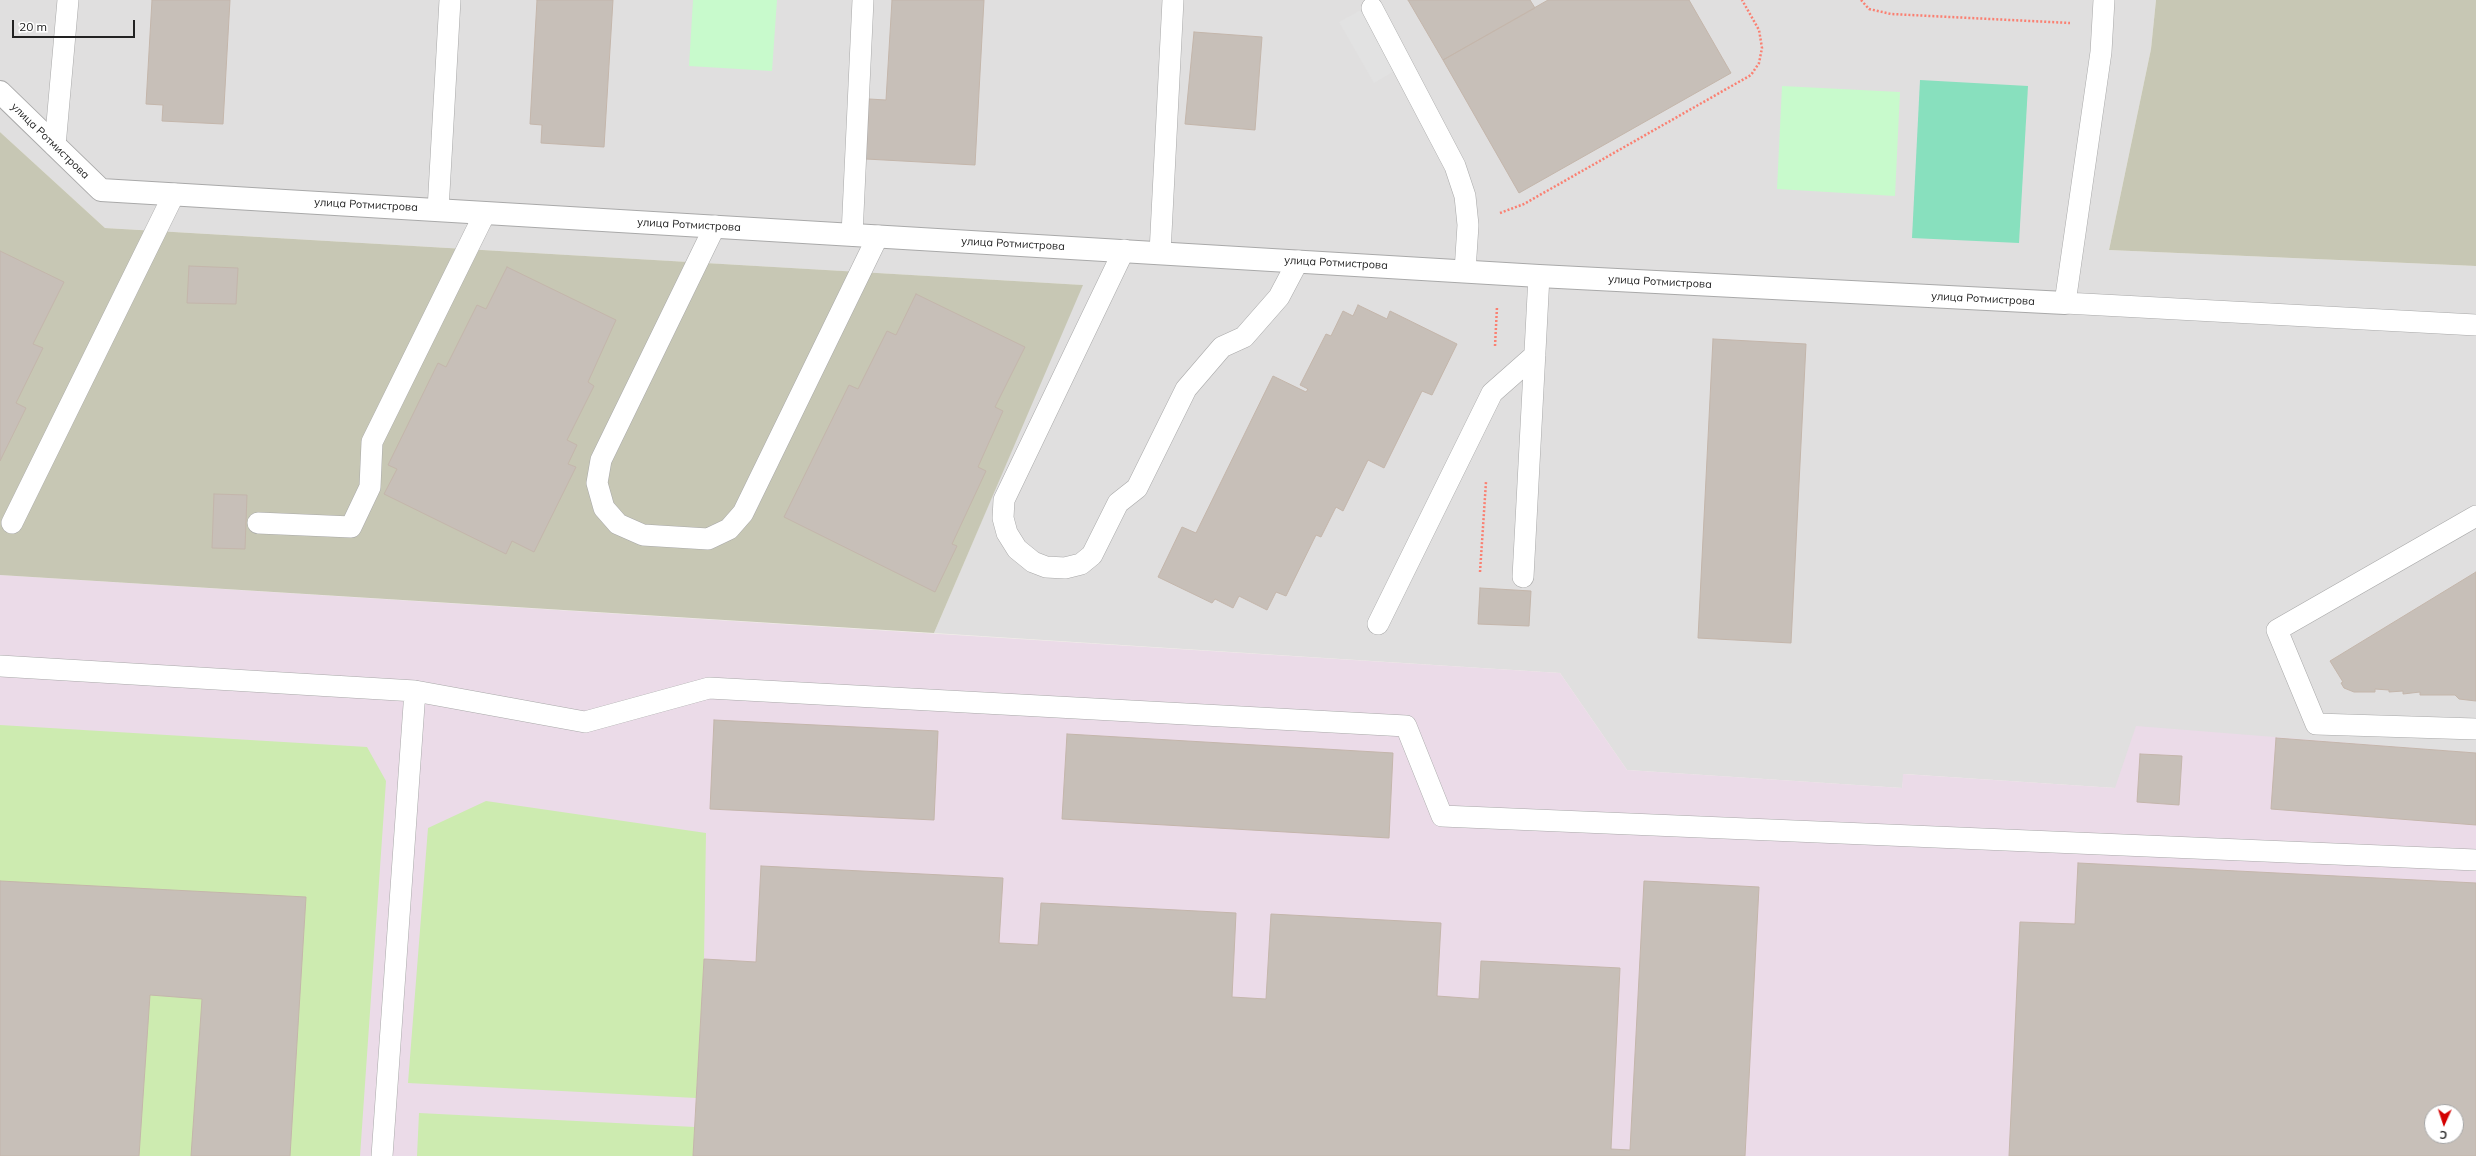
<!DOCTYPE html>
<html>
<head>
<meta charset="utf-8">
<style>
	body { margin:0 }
	#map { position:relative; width:2476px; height:1156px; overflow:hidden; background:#f2efe9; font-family:Mulish,sans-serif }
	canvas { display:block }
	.north { position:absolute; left:2424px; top:1104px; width:40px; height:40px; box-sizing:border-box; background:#fff; border:1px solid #a7a7a7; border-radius:50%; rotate:183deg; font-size:11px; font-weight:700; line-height:16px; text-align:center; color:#222 }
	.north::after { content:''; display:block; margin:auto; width:14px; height:18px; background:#d40000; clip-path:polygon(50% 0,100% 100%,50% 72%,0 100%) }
	.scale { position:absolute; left:12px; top:20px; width:123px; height:18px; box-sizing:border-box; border:2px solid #222; border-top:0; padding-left:5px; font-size:12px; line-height:14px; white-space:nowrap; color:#222; -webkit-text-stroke:3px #fff; paint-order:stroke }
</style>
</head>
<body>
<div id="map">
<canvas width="2476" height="1156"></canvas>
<div class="north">С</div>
<div class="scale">20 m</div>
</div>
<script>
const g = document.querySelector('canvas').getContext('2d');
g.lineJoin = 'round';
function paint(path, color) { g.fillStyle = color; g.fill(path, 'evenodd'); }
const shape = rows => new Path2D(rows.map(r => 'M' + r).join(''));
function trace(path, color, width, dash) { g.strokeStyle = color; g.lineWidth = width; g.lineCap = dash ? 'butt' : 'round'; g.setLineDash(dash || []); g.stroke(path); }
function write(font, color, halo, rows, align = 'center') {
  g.font = font + ' Mulish,sans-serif'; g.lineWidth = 3.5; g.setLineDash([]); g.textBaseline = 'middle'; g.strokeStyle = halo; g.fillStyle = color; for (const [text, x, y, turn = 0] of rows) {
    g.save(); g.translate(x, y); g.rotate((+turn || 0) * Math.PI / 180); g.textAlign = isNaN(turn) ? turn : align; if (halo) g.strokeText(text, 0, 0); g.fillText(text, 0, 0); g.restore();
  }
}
const residential = shape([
	[0,0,2156,0,2151,49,2109,250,2476,266,2476,753,2276,738,2115,788,1904,774,1902,788,1627,770,1560,673,934,633,1082,285,105,228,0,132]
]);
const industrial = shape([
	[0,575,1560,673,1627,770,1902,788,1903,774,2115,788,2136,726,2476,753,2476,1156,0,1156],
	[2432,1112,2456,1112,2456,1136,2432,1136]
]);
const construction = shape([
	[2156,0,2476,0,2476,266,2109,250,2151,49],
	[0,132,105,228,1083,285,934,633,0,575]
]);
const grass = shape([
	[0,725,367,747,386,781,360,1156,0,1156],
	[486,801,706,833,704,959,696,1098,408,1083,428,828],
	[419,1113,695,1127,693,1156,417,1156]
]);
const park = shape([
	[693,0,777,0,772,71,689,66],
	[1782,86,1900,92,1895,196,1777,189]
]);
const pitch = shape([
	[1920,80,2028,86,2019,243,1912,238]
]);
const parking = shape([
	[1361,10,1396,70,1374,83,1339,22]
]);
const building = shape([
	[152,0,230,0,223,124,162,121,163,105,146,104,152,0],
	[537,0,613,0,604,147,541,143,542,125,530,124,537,0],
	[892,0,984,0,975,165,866,159,869,99,886,100,892,0],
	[1408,0,1530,0,1535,8,1443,60,1408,0],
	[1548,0,1689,0,1731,73,1519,193,1443,60,1548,0],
	[1194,32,1262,37,1255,130,1185,124,1194,32],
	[0,251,64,282,33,344,43,348,16,403,26,408,0,461,0,251],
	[189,266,238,268,236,304,187,303,189,266],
	[507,267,616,320,588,382,594,386,567,440,577,445,568,464,576,467,534,552,512,541,506,554,384,494,397,469,388,465,438,363,446,367,477,305,486,309,507,267],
	[916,294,1025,347,995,407,1003,411,978,467,986,471,952,544,957,546,935,592,784,517,849,385,858,389,887,331,896,335,916,294],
	[1358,305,1387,319,1390,311,1457,344,1432,395,1422,391,1384,468,1368,460,1343,511,1336,507,1321,537,1316,535,1286,596,1276,592,1267,610,1239,596,1233,608,1215,599,1212,603,1158,577,1182,527,1196,533,1273,376,1306,392,1308,389,1300,385,1326,334,1331,336,1343,311,1353,316,1358,305],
	[1713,339,1806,344,1791,643,1698,638,1713,339],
	[214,494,247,495,245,549,212,548,214,494],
	[2476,572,2476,701,2459,699,2455,695,2420,695,2420,692,2403,694,2403,691,2389,692,2389,690,2375,689,2375,692,2354,692,2344,688,2341,683,2343,682,2330,661,2476,572],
	[1480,588,1531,591,1529,626,1478,624,1480,588],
	[714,720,938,731,934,820,710,809,714,720],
	[1067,734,1393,753,1389,838,1062,819,1067,734],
	[2276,738,2476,753,2476,825,2271,809,2276,738],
	[2140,754,2182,756,2179,805,2137,802,2140,754],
	[2078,863,2476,883,2476,1156,2009,1156,2020,922,2075,924,2078,863],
	[2432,1112,2456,1112,2456,1136,2432,1136,2432,1112],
	[761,866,1003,878,999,943,1038,945,1041,903,1236,913,1232,997,1266,999,1271,914,1441,923,1437,996,1479,999,1481,961,1620,968,1611,1149,1630,1150,1644,881,1759,887,1745,1156,693,1156,704,959,756,962,761,866],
	[0,881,306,897,290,1156,191,1156,202,999,150,995,139,1156,0,1156,0,881]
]);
const path = shape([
	[1861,0,1869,9,1891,14,2070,23],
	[1500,213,1524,204,1751,75,1759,63,1762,48,1759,30,1742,0],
	[1495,346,1497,307],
	[1480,572,1486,482]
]);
const lane = shape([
	[2104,0,2101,52,2065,303,2476,325],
	[1372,8,1455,166,1465,196,1468,225,1465,271],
	[55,146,68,0],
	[438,210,450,0],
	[715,226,601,460,597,483,604,508,618,524,643,535,708,539,729,529,743,513,878,236],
	[852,235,863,0],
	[1124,250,1004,500,1003,518,1007,533,1017,549,1033,562,1046,567,1065,568,1081,564,1092,555,1118,503,1137,488,1186,389,1222,347,1244,337,1279,297,1298,261],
	[1160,253,1173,0],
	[2476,516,2277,630,2316,724,2476,729],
	[12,523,174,194],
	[258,523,351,527,370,487,372,442,485,213],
	[1523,577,1539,276],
	[1378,624,1492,393,1535,355],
	[0,666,415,691,382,1156],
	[415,691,585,722,709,688,1406,726,1442,816,2476,860]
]);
const street = shape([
	[0,92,101,190,1539,276,2065,303]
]);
const streetNames = [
	["улица Ротмистрова",50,141,44],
	["улица Ротмистрова",366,205,3],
	["улица Ротмистрова",689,225,3],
	["улица Ротмистрова",1013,244,3],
	["улица Ротмистрова",1336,263,3],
	["улица Ротмистрова",1660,282,3],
	["улица Ротмистрова",1983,299,3]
];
paint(residential, '#e0dfdf');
paint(industrial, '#ebdbe8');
paint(construction, '#c7c7b4');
paint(grass, '#cdebb0');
paint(park, '#c8facc');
paint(pitch, '#88e0be');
paint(parking, '#e2e2e2');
paint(building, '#c7bfb8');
trace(building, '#c4b6ab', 1);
trace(lane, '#a9a9a9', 22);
trace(street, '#a9a9a9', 24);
trace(path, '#fa8072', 2.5, [2, 2]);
trace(lane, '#fff', 21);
trace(street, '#fff', 22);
write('11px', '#222', '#fff', streetNames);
</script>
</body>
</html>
